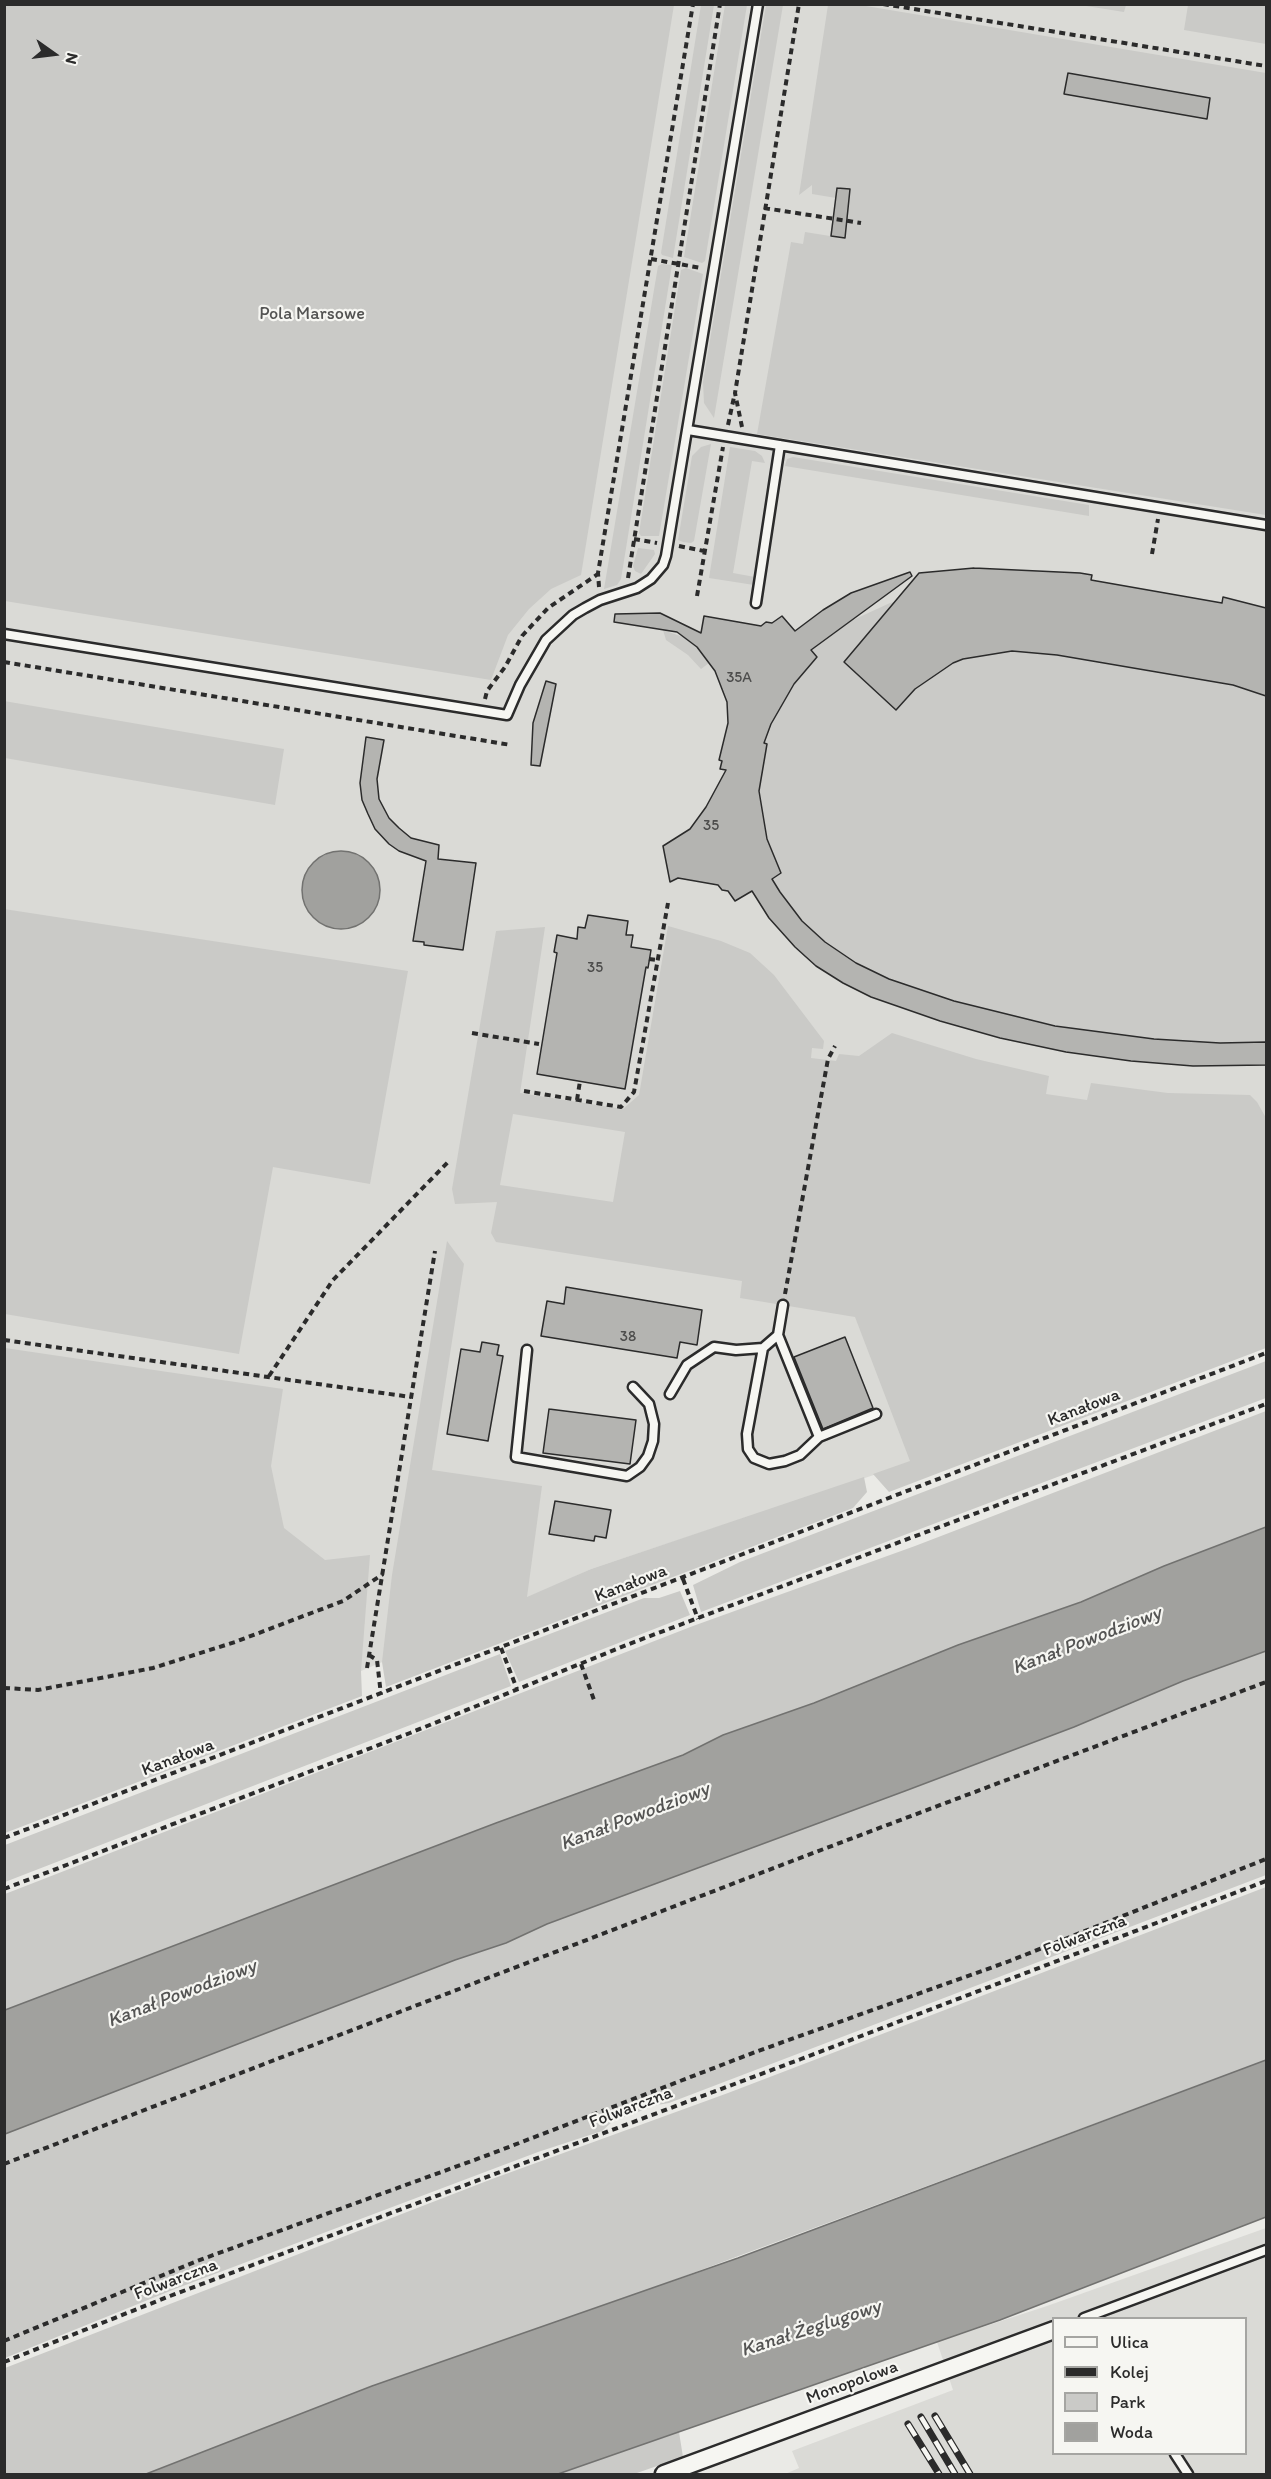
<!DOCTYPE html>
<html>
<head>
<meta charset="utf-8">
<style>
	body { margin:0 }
	#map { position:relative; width:1271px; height:2479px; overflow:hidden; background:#eaeae6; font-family:Itim,sans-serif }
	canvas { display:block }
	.frame { position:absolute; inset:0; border:6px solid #2b2b2b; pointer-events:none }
	.legend { position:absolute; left:1052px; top:2317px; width:195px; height:138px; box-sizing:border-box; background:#f6f6f2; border:2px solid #a5a5a2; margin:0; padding:8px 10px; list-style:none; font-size:18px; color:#2b2b2b }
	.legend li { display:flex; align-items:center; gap:12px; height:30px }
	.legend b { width:30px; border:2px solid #a5a5a2 }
	.north { position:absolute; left:24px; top:24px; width:60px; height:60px; -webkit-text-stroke:4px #f6f6f2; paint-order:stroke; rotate:104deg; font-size:16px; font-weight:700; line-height:24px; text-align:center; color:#2b2b2b }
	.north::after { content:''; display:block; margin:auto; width:21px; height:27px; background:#2b2b2b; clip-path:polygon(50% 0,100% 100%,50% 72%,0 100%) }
</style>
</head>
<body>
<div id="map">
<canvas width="1271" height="2479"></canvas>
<div class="frame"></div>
<ul class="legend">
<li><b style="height:8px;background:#f6f6f2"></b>Ulica</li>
<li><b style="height:8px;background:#2b2b2b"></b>Kolej</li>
<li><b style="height:16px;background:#cacac7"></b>Park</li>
<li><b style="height:16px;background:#a1a19e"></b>Woda</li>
</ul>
<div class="north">N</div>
</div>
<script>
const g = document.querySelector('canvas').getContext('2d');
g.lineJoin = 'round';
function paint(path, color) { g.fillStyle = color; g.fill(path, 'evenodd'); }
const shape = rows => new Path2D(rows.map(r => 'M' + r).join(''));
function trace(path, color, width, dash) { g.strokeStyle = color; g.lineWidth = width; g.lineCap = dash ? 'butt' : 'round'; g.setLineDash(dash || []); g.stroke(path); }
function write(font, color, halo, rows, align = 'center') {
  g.font = font + ' Itim,sans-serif'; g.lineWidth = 4.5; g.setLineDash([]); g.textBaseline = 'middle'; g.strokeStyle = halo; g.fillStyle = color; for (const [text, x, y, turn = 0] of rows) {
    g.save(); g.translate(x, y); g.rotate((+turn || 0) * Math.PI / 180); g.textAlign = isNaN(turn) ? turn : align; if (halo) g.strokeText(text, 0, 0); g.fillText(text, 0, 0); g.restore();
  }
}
const built = shape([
	[5,5,1266,5,1266,1327,952,1449,591,1569,501,1612,361,1671,5,1806],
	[1266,2228,1266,2474,785,2474,799,2468,792,2451,953,2390,937,2342,1047,2306],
	[1054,2318,1246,2318,1246,2454,1054,2454]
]);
const green = shape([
	[4,5,674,5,581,575,551,589,529,609,508,635,491,680,5,601],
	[701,5,714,5,673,258,662,255,661,253],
	[725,5,747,5,705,261,702,263,684,257],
	[766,5,783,5,714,418,704,403,703,382],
	[828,5,860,5,1266,73,1266,515,757,434,791,242,803,244,805,232,830,236,836,198,812,194,812,185,799,195],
	[1080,5,1126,5,1124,12],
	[1188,5,1266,5,1266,44,1184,30],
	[662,264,672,265,621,579,617,585,604,589,658,266],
	[686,268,703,274,659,536,641,536,639,533,681,270],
	[711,444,694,541,691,543,683,542,678,540,692,456,701,447],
	[730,447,755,451,762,456,765,463,752,461,733,573,755,577,754,585,709,578],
	[793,457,1089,505,1089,516,785,466,787,459],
	[638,548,654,550,655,554,641,574,635,571,633,566],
	[930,594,1230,621,1266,632,1266,1042,1220,1043,1154,1039,1100,1033,1026,1020,954,1001,889,979,856,963,825,942,800,918,771,879,781,873,765,831,761,811,759,786,767,744,765,743,776,714,798,678,818,657,812,650,821,642,853,620,890,603],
	[663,630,683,637,697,647,709,663,701,669,688,655,666,640],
	[4,701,284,749,275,805,5,758],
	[4,909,408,971,370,1184,273,1167,239,1354,5,1314],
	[668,926,721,941,750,953,774,975,824,1041,823,1049,812,1048,811,1058,836,1061,839,1054,859,1056,892,1033,976,1059,1049,1076,1046,1094,1087,1100,1091,1083,1168,1093,1250,1095,1257,1102,1266,1118,1266,1348,889,1492,873,1474,910,1461,855,1317,740,1298,742,1281,496,1242,491,1233,497,1202,455,1204,452,1189,496,931,545,927,520,1093,623,1109,639,1095],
	[513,1114,625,1132,613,1202,500,1185],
	[447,1241,464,1264,432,1470,542,1486,527,1597,591,1569,864,1477,867,1492,853,1508,386,1687,382,1662,392,1575],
	[5,1348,283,1389,271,1466,284,1528,325,1560,370,1555,361,1671,362,1696,5,1833],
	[1266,1361,1266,1398,701,1612,693,1585,740,1562],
	[1266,1411,1266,1527,1164,1566,1081,1602,958,1645,814,1703,723,1735,683,1755,496,1823,5,2010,5,1894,693,1626,915,1546],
	[680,1591,690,1615,519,1682,505,1651,644,1598,659,1598],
	[1266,1651,1266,1875,669,2103,657,2105,613,2121,602,2131,538,2152,175,2289,5,2358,5,2134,455,1960,506,1943,547,1924,905,1791,1074,1727,1183,1681],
	[500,1654,511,1686,5,1882,5,1845],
	[1266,1887,1266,2060,152,2474,5,2474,5,2368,492,2179,728,2093],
	[679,2432,683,2457,634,2474,558,2474]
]);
const water = shape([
	'302 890a39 39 0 1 1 78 0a39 39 0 1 1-78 0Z',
	[1266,1527,1266,1651,1183,1681,1074,1727,905,1791,547,1924,506,1943,455,1960,5,2134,5,2010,496,1823,683,1755,723,1735,814,1703,958,1645,1081,1602,1164,1566,1266,1527],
	[1266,2060,1266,2217,1000,2320,558,2474,146,2474,372,2386,738,2258,1266,2060]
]);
const building = shape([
	[1068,73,1210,98,1207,119,1064,94,1068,73],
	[837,188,850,189,845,238,831,236,837,188],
	[974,568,1080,573,1092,575,1091,580,1222,603,1223,597,1266,608,1266,696,1233,685,1057,655,1012,651,963,659,953,663,915,689,896,710,844,662,919,573,974,568],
	[910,572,912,576,811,650,817,657,794,684,771,724,764,743,767,744,759,791,767,839,781,873,772,879,780,892,802,921,825,942,856,963,889,979,954,1001,1055,1026,1154,1039,1220,1043,1266,1042,1266,1065,1193,1066,1131,1061,1066,1052,1000,1038,940,1021,871,997,843,983,816,966,795,947,769,918,752,891,735,901,728,891,722,890,718,885,678,878,670,882,663,846,690,829,706,807,726,770,720,769,722,761,719,760,728,723,727,702,715,671,697,647,677,632,614,622,615,614,660,613,701,633,704,616,761,626,766,622,772,623,782,616,795,631,823,610,851,593,910,572],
	[546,681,556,684,540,766,531,765,533,723,546,681],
	[366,737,384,740,377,779,379,799,389,818,399,828,411,838,439,845,438,859,476,863,463,950,424,945,424,942,413,941,426,861,399,851,389,844,375,829,368,814,362,800,360,783,366,737],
	[588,915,628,921,626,935,633,935,631,947,651,950,648,968,646,967,625,1089,537,1074,557,953,554,952,557,935,577,939,578,927,585,928,588,915],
	[566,1287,702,1310,697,1345,680,1342,677,1358,541,1336,547,1301,564,1304,566,1287],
	[845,1337,873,1408,823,1429,794,1357,845,1337],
	[482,1342,499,1345,497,1355,503,1356,488,1441,447,1434,461,1349,480,1352,482,1342],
	[549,1409,636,1420,630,1464,543,1453,549,1409],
	[555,1501,611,1510,606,1538,595,1536,594,1541,549,1534,555,1501]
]);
const path = shape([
	[883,4,1266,66],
	[764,208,861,223],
	[651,259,701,268],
	[728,425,734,397],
	[742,427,735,393,799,4],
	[634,539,657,543],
	[679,546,704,551],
	[1152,554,1158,519],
	[628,578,720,4],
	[599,587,598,573,693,4],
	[697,596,723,447],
	[4,662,511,745],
	[485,699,487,691,505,667,522,636,548,608,598,574],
	[649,959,657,960],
	[472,1033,539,1044],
	[524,1091,621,1107,634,1092,668,903],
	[577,1100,580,1081],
	[785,1294,828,1059,835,1046],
	[4,1340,411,1397],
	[269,1376,333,1280,450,1160],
	[683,1579,698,1619],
	[501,1648,517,1689],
	[369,1655,377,1660,381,1695],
	[581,1664,594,1700],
	[367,1668,435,1251],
	[4,1688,38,1690,153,1668,235,1642,343,1601,383,1574],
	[4,1838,1266,1353],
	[4,1889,410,1733,629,1644,1266,1404],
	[4,2164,792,1861,1266,1682],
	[4,2341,197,2261,488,2155,758,2051,1007,1962,1266,1859],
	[4,2362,170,2296,801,2059,1266,1881]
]);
const service = shape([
	[688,430,1266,525],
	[756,603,780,445],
	[4,634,507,715,520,685,546,640,573,615,585,608,600,600,637,588,651,579,663,565,666,556,758,4],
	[778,1335,819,1437],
	[763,1348,747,1434,748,1449,754,1458,769,1464,785,1461,800,1455,819,1437,876,1414],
	[527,1350,516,1457,627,1476,640,1467,648,1456,653,1441,654,1424,649,1404,633,1387],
	[670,1394,687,1365,714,1347,736,1350,763,1348,778,1335,783,1305],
	[1084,2318,1266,2250],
	[1175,2454,1188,2474]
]);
const minor = shape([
	[664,2474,1054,2330]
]);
const rail = shape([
	[935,2416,970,2474],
	[921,2417,955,2474],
	[908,2424,939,2474]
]);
const numberNames = [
	["35A",739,678],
	["35",711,826],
	["35",595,968],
	["38",628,1337]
];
const parkNames = [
	["Pola Marsowe",312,314]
];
const streetNames = [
	["Kanałowa",1084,1408,-21],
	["Kanałowa",631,1584,-21],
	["Kanałowa",178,1758,-21],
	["Folwarczna",1085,1936,-21],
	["Folwarczna",631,2108,-21],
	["Folwarczna",176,2280,-21],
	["Monopolowa",852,2383,-20]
];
const waterNames = [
	["Kanał Powodziowy",1087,1641,-21],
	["Kanał Powodziowy",635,1817,-21],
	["Kanał Powodziowy",182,1994,-21],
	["Kanał Żeglugowy",811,2329,-18]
];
paint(built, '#dadad6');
paint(green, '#cacac7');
paint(water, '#a1a19e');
trace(water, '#727270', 1.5);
paint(building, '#b4b4b1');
trace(building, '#2b2b2b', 1.5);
trace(service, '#2b2b2b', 13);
trace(minor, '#2b2b2b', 21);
trace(path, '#2b2b2b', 4, [6, 4.5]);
trace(service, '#f6f6f2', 8);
trace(minor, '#f6f6f2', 16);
trace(rail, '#2b2b2b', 7);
trace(rail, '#f6f6f2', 4.5, [14]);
write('15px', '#4d4d4c', null, numberNames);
write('18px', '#535352', '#f6f6f2', parkNames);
write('18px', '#2b2b2b', '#f6f6f2', streetNames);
write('italic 20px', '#545453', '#f6f6f2', waterNames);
</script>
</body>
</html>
